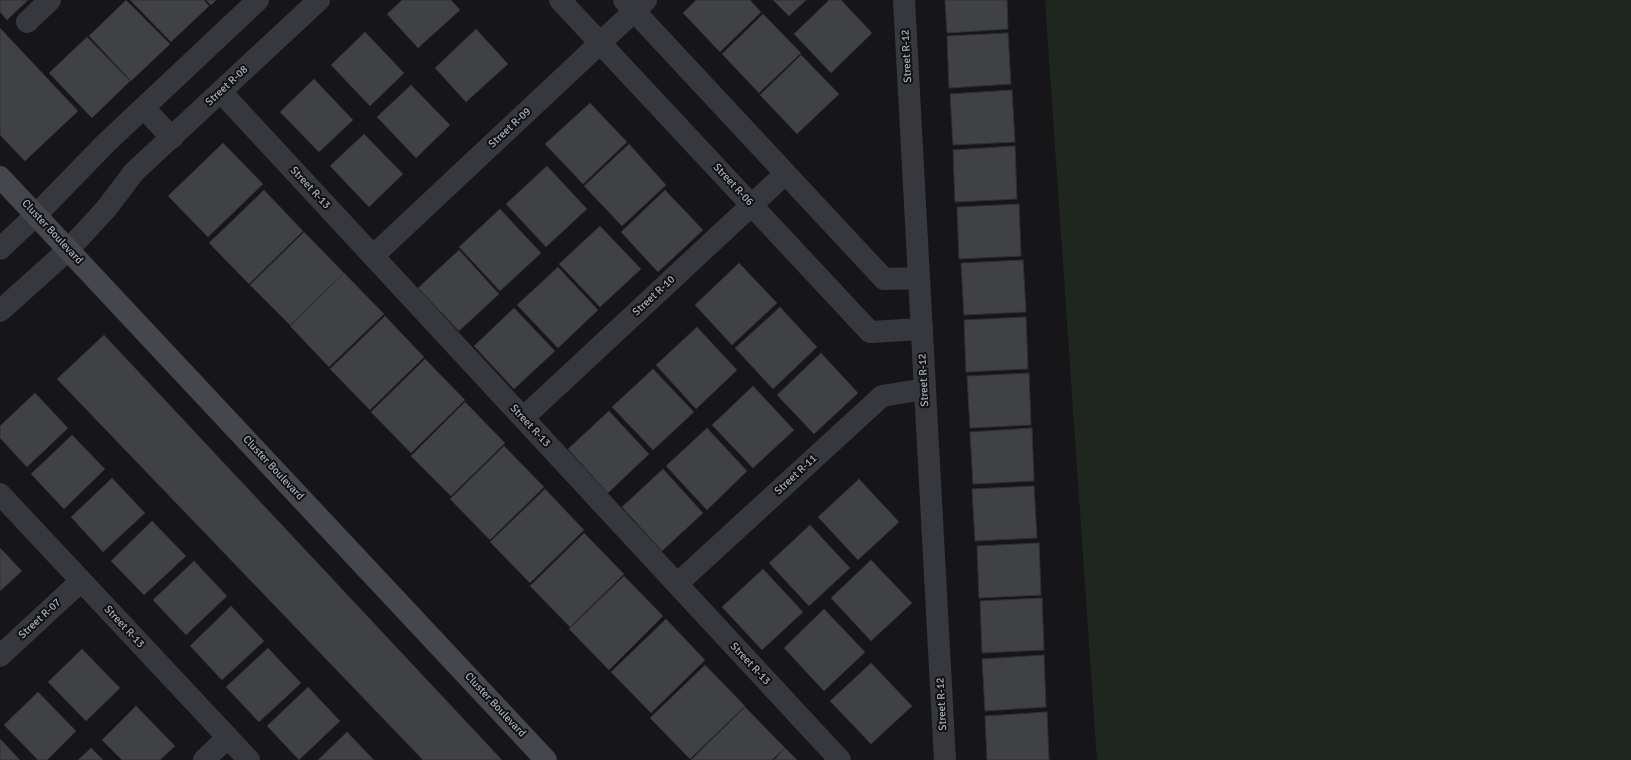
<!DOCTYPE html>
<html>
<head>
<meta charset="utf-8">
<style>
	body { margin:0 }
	canvas { display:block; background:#161618 }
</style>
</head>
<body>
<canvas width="1631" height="760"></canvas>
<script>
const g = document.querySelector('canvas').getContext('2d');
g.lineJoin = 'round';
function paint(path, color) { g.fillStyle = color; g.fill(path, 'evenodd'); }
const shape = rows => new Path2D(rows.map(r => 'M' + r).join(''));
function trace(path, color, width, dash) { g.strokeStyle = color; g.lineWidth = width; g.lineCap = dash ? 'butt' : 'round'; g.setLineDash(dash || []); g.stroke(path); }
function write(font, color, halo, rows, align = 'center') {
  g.font = font + ' Signika,sans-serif'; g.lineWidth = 4; g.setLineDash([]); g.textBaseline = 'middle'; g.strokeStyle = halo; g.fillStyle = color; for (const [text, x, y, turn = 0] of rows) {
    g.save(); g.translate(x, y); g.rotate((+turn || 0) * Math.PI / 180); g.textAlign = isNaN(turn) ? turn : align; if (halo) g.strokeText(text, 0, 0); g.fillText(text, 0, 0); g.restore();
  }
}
const green = shape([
	[1045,0,1631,0,1631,760,1097,760]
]);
const building = shape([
	[0,0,28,0,7,20,0,12,0,0],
	[126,0,170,44,131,81,89,36,126,0],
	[130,0,204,0,209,6,171,42,130,0],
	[206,0,216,0,211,5,206,0],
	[402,0,451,0,460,10,418,48,387,14,402,0],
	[696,0,750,0,761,12,720,52,683,13,696,0],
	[773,0,806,0,789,16,773,0],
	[829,0,841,0,872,33,831,73,794,34,829,0],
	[945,0,1007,0,1008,29,947,33,945,0],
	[763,14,801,53,759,93,722,54,763,14],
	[0,28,78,111,25,161,0,135,0,28],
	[476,29,508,64,466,102,435,68,476,29],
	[365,32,404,73,370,106,331,65,365,32],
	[1008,33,1011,84,949,88,947,36,1008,33],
	[87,37,130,81,92,118,49,73,87,37],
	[801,55,839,94,797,134,760,95,801,55],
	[314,79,353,120,319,152,280,112,314,79],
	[411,85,450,125,416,158,377,117,411,85],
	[1012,90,1015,142,953,145,950,94,1012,90],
	[590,103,627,142,583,184,545,144,590,103],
	[364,134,403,174,369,207,330,166,364,134],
	[223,143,263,184,208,237,168,196,223,143],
	[629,144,666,185,622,226,584,186,629,144],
	[1015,146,1017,199,955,202,953,150,1015,146],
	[547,166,587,209,546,247,506,204,547,166],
	[264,190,303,231,249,284,209,243,264,190],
	[665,190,703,230,658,272,621,232,665,190],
	[1019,204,1021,256,959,259,957,207,1019,204],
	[500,209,541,253,500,291,459,247,500,209],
	[600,226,641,269,600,307,559,264,600,226],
	[304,232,344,273,290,325,250,285,304,232],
	[459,250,499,294,459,331,418,288,459,250],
	[1023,260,1026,312,964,315,961,263,1023,260],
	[739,263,777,303,732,345,695,305,739,263],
	[558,267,598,310,558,348,517,305,558,267],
	[344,273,384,314,329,367,290,326,344,273],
	[780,307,817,347,773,389,735,348,780,307],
	[514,308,555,351,514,389,474,346,514,308],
	[385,316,424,357,370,410,330,369,385,316],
	[1026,317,1028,369,966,372,964,320,1026,317],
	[697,327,737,370,696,409,656,365,697,327],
	[104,335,502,760,423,760,57,379,104,335],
	[821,353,858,393,814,434,777,395,821,353],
	[425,359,465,400,411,453,371,412,425,359],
	[653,369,694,412,653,450,612,407,653,369],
	[1029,373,1031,425,970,428,967,376,1029,373],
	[753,386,794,430,753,468,712,425,753,386],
	[35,393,68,428,27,467,0,438,0,426,35,393],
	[465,402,505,443,451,496,411,456,465,402],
	[609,411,649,454,608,493,568,449,609,411],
	[707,428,747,471,707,510,666,466,707,428],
	[1032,428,1034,481,973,484,970,432,1032,428],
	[72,435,105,469,64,509,31,474,72,435],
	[504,446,544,487,490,540,450,499,504,446],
	[663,469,703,513,662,551,622,507,663,469],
	[112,478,145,513,103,552,71,517,112,478],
	[859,479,899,522,858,560,818,517,859,479],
	[1034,486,1037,538,975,541,972,489,1034,486],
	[545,489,584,530,530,583,490,542,545,489],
	[152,521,186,556,144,595,111,561,152,521],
	[810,525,850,568,809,606,769,563,810,525],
	[584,533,624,574,570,627,530,586,584,533],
	[1039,543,1041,595,979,598,977,546,1039,543],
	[0,548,22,571,0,591,0,548],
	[871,560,912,603,871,641,831,598,871,560],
	[194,561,227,596,186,635,153,600,194,561],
	[763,569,803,612,762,650,722,607,763,569],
	[624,576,663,616,609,670,569,629,624,576],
	[1042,598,1044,650,982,653,980,601,1042,598],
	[231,606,264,641,222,680,190,646,231,606],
	[824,609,865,652,824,691,784,648,824,609],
	[666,619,705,660,651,713,611,672,666,619],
	[268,648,301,683,259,722,226,687,268,648],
	[82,649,120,688,86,721,48,682,82,649],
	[1044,655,1046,707,985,711,982,659,1044,655],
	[871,663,912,706,871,744,830,701,871,663],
	[705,665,745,706,690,759,650,718,705,665],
	[308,687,340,721,299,760,267,726,308,687],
	[38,692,76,731,47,760,38,760,4,725,38,692],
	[136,706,175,746,160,760,122,760,102,740,136,706],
	[745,707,785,748,772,760,691,760,745,707],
	[1047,712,1049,760,987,760,985,716,1047,712],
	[347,732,374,760,318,760,347,732],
	[0,739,20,760,0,760,0,739],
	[91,748,103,760,78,760,91,748],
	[785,748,797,760,774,760,785,748]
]);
const street = shape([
	[560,0,870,332,922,329],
	[624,0,884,279,919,278],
	[904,0,945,760],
	[27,22,50,0],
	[221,92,840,760],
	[144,108,172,138],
	[0,249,36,215,106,143,258,0],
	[373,256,646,0],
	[0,311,68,250,106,209,134,172,319,0],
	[523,418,785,174],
	[0,494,249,760],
	[677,584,882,396,925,389],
	[0,656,81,581],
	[204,760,228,737]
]);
const secondary = shape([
	[0,177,546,760]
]);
const streetNames = [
	["Street R-12",907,56,-93],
	["Street R-08",227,86,-43],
	["Street R-09",510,128,-43],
	["Street R-06",733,185,47],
	["Street R-13",310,188,47],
	["Cluster Boulevard",52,232,47],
	["Street R-10",654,296,-43],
	["Street R-12",924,380,-93],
	["Street R-13",530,426,47],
	["Cluster Boulevard",273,468,47],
	["Street R-11",796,475,-43],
	["Street R-07",40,619,-43],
	["Street R-13",124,627,47],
	["Street R-13",750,664,47],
	["Street R-12",942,704,-93],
	["Cluster Boulevard",495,705,47]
];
paint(green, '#1e261f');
paint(building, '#404145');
trace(building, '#303034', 1);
trace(street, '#37383d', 22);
trace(secondary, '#45474d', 22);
write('11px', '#a8adb8', '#111113', streetNames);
</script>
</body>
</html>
